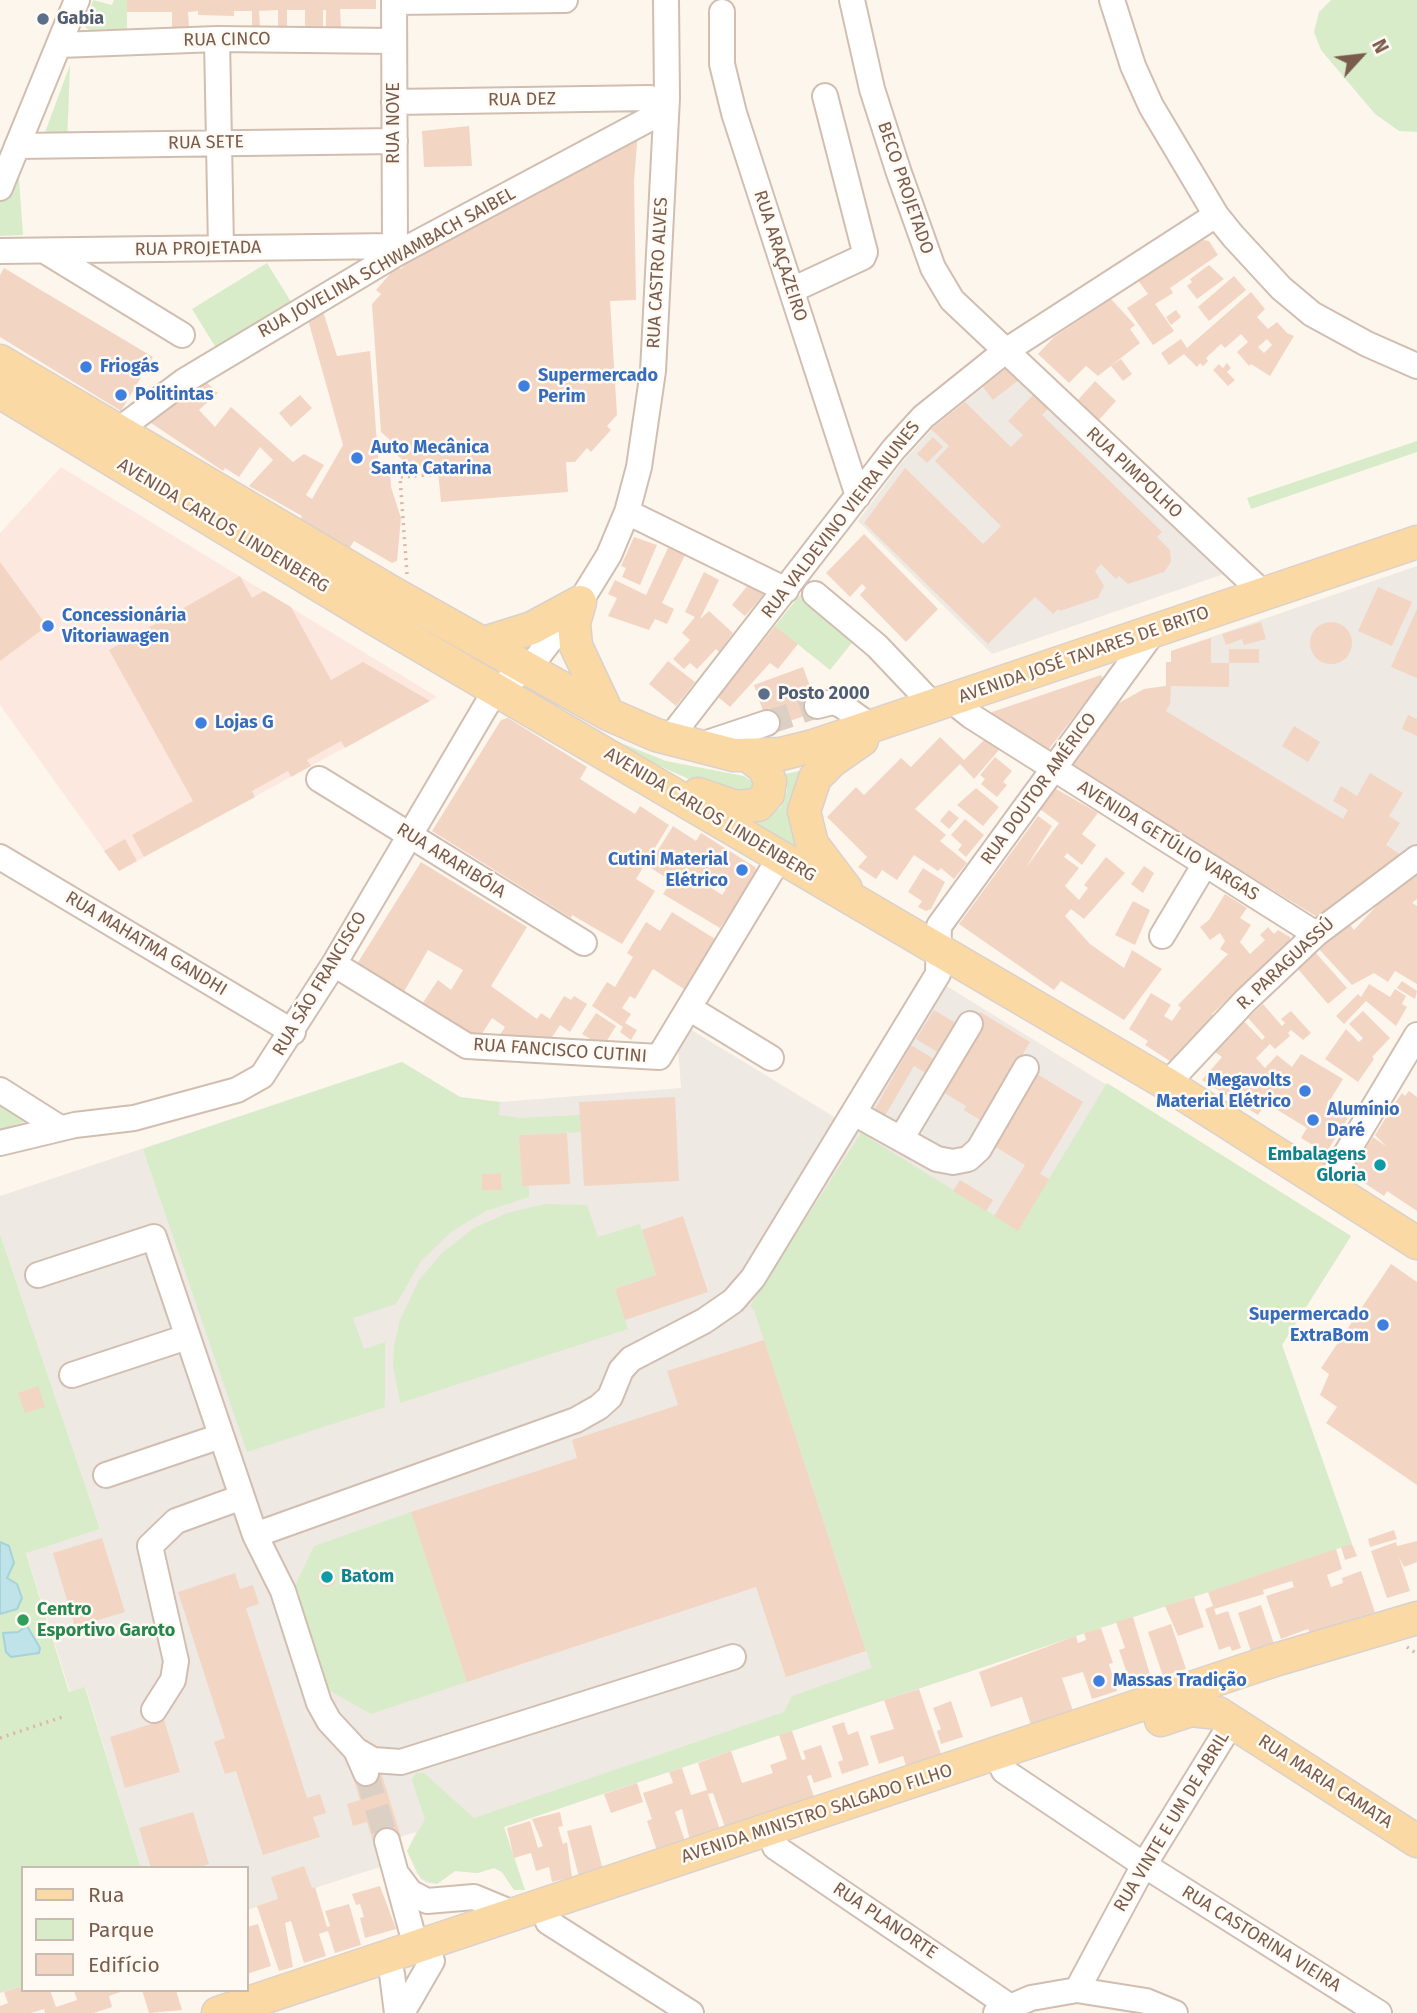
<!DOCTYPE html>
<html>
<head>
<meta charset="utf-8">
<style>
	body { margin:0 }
	#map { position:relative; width:1417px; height:2013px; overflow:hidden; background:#fdf6ec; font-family:"Fira Sans",sans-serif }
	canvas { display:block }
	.legend { position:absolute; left:21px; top:1866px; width:228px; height:126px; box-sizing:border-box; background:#fffaf3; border:2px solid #cabbb1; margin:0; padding:9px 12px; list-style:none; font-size:21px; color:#7a5c4d }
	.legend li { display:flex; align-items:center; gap:14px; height:35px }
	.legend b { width:35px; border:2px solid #cabbb1 }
	.north { position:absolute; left:1326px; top:21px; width:70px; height:70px; -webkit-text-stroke:5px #fffaf3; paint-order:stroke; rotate:63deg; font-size:19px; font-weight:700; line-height:28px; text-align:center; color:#7a5c4d }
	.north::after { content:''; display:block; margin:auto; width:24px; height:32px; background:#7a5c4d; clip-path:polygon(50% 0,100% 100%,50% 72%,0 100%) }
</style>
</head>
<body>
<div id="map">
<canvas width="1417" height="2013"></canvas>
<ul class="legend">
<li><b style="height:9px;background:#fbd9a5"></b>Rua</li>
<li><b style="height:19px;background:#d8ecc9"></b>Parque</li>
<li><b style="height:19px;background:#f3d5c3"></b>Edifício</li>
</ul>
<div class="north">N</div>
</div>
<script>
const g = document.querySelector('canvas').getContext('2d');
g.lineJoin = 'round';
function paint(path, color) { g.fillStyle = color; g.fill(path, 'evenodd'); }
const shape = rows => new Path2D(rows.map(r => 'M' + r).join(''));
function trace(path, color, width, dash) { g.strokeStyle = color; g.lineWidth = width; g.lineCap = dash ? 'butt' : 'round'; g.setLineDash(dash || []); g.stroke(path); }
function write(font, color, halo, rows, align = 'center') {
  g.font = font + ' "Fira Sans",sans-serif'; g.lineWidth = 5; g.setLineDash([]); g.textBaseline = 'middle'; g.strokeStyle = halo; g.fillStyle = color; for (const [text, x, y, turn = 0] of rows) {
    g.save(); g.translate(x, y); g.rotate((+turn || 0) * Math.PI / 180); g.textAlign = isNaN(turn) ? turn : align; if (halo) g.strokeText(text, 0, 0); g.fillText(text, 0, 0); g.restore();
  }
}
const commercial = shape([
	[61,467,437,697,119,871,0,705,0,533]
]);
const industrial = shape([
	[1008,367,1227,573,992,654,858,521,900,465,932,429],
	[1417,566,1417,844,1319,918,1069,766,1144,689,1166,686,1166,662,1171,662,1171,651],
	[924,972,1351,1236,1282,1345,1352,1544,504,1827,525,1890,514,1890,502,1872,494,1868,478,1873,455,1871,437,1884,426,1883,417,1874,407,1851,416,1832,374,1845,380,1867,247,1910,247,1868,141,1868,86,1688,70,1692,26,1552,100,1529,0,1234,0,1196,402,1062,460,1097,500,1102,681,1088,678,1049,690,1029,836,1118]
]);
const green = shape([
	[93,0,112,5,114,0,127,0,127,29,89,30,85,27],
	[1331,0,1417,0,1417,132,1399,131,1375,114,1321,50,1314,32,1319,12],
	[70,65,67,145,41,143],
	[17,151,23,235,0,236,0,200],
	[267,263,293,305,218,351,192,309],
	[1417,441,1417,452,1251,509,1247,498],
	[801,594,856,638,830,670,775,626],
	[611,739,666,761,744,776,753,782,754,787,751,794,702,785,642,758],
	[803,770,799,850,755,822,766,819,781,807,787,791,786,774],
	[402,1062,460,1097,500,1102,499,1115,520,1118,580,1115,581,1132,519,1135,522,1186,529,1186,529,1197,486,1211,451,1232,421,1261,396,1304,353,1318,364,1349,385,1342,385,1407,247,1452,143,1149],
	[501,1173,502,1189,482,1190,482,1174],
	[1107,1083,1351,1236,1282,1345,1352,1544,504,1827,525,1890,514,1890,502,1872,494,1868,478,1873,455,1871,437,1884,421,1879,407,1851,425,1819,412,1780,416,1773,424,1773,474,1818,784,1712,792,1696,872,1668,754,1310,750,1306,861,1133,1018,1230],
	[0,1104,28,1121,0,1129],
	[545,1204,587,1205,598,1237,640,1224,656,1275,615,1289,628,1329,400,1403,393,1365,394,1346,400,1320,419,1280,442,1253,474,1228,507,1213],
	[0,1234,100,1529,26,1553,69,1692,85,1687,141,1868,23,1868,23,1986,0,1993],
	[411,1512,467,1682,371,1714,328,1690,293,1590,314,1546]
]);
const water = shape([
	[0,1542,9,1546,14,1563,7,1578,17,1584,22,1598,17,1609,0,1614,0,1542],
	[27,1626,40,1648,39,1653,11,1657,6,1652,3,1633,18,1632,27,1626]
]);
const building = shape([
	[127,0,376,0,376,9,340,9,341,27,326,27,326,10,323,10,323,28,305,28,305,10,287,10,287,28,278,28,278,10,259,11,260,28,252,28,252,11,234,11,234,16,198,15,198,11,188,12,189,28,172,29,172,12,127,12],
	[469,126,472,166,424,167,422,131],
	[638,132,634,181,636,300,610,301,617,415,607,426,611,430,591,452,587,448,575,462,566,462,568,492,441,502,438,471,427,472,413,460,408,465,386,445,390,440,381,432,372,304,381,294,376,290,397,266,401,269,410,258],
	[1203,240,1209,241,1218,255,1170,288,1173,293,1155,304,1174,331,1153,345,1127,308,1148,294,1137,279],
	[1209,265,1224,279,1197,299,1187,286,1192,282,1190,279],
	[4,268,153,357,121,411,0,337,0,275],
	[1234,276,1246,290,1209,321,1198,307],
	[1251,292,1265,309,1257,317,1268,329,1277,322,1287,333,1294,336,1270,376,1251,364,1249,366,1237,352,1248,342,1241,334,1225,348,1221,344,1206,358,1208,361,1203,366,1200,363,1197,367,1184,354,1169,365,1161,353,1181,339,1187,348],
	[1267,339,1272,345,1264,353,1258,347],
	[1111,299,1135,325,1130,329,1140,343,1098,376,1086,366,1069,383,1038,354,1054,337],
	[322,308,337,356,370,351,379,470,390,469,391,487,401,518,397,561,392,563,354,541,347,552,298,524,302,516,249,486,273,460,260,447,239,477,225,468,223,471,148,421,204,380,218,393,199,410,215,427,231,407,293,462,304,454,324,465,306,495,312,499,343,445,307,316],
	[1176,310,1181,317,1171,325,1166,317],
	[1121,359,1132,374,1123,381,1111,366],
	[1227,363,1231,368,1227,372,1235,380,1228,386,1213,370,1219,364,1223,368],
	[1008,367,1020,379,993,400,983,387],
	[1095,381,1116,401,1098,421,1077,401],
	[1035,393,1050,407,1042,415,1162,532,1157,537,1170,550,1171,562,1164,572,1128,584,1119,576,1116,579,1101,564,1095,571,1104,586,1098,598,1060,611,1058,609,1053,614,1035,597,988,644,864,523,905,468,983,544,1001,526,935,461,949,446,931,429,965,402,1011,447,1023,435,1008,421],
	[300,395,312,408,291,427,279,413],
	[933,437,943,447,927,463,917,454],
	[864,534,938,609,906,642,860,595,866,588,862,584,850,597,826,573],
	[634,537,657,545,640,585,622,577,626,568,621,566],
	[669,546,686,553,662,603,674,609,667,624,655,619,649,630,608,616,617,598,608,594,615,580,646,595],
	[0,562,47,626,0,661],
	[704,572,719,580,700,619,709,611,733,633,719,652,716,649,697,669,690,663,684,669,673,659,690,640,682,633,695,617,685,612],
	[240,576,252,598,264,591,291,607,331,680,363,662,430,701,345,748,341,741,307,760,311,766,291,777,288,771,252,791,255,797,144,857,132,835,193,801,109,650],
	[748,585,765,593,745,616,732,605],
	[1378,587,1412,602,1392,646,1358,631],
	[1417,609,1417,678,1391,667],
	'1310 643a21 21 0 1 1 42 0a21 21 0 1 1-42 0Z',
	[1261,622,1266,639,1244,645,1242,639,1226,645,1222,634],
	[775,626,798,644,778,669,770,663,730,707,718,697],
	[1211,638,1211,663,1229,663,1229,687,1171,686,1170,704,1166,711,1343,819,1348,810,1333,801,1341,786,1357,796,1370,773,1403,793,1389,816,1400,823,1386,845,1401,855,1319,918,1069,766,1110,708,1144,689,1166,686,1166,662,1171,662,1171,651],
	[1229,649,1259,649,1259,663,1229,663],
	[668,661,695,682,676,706,649,684],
	[803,667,819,711,769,728,754,685],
	[1101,675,1103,679,1045,754,991,717,992,712],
	[1408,715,1417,719,1417,736,1402,729],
	[508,718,587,767,580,779,635,814,640,806,669,825,636,879,655,891,622,944,572,915,571,918,432,831,501,720],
	[1294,726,1320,742,1308,762,1282,746],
	[940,737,964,760,985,739,999,750,974,779,960,764,915,809,946,835,940,841,967,863,954,879,941,868,938,871,914,855,897,880,882,870,876,879,858,867,867,857,827,817,856,787,864,795,901,758,911,767],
	[995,757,1012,771,1003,782,1007,785,997,797,981,784,985,779,980,775],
	[1051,786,1098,813,1082,834,1096,845,1082,865,1067,853,1064,857,1079,868,1065,886,1079,900,1088,888,1084,885,1106,857,1125,873,1084,919,1071,909,1065,916,1090,944,1124,968,1132,950,1162,969,1124,1020,1061,981,1054,990,959,924,1038,816,1052,826,1025,869,1059,823,1037,807],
	[976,788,999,807,983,826,957,805],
	[949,810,959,818,949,829,940,821],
	[965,819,984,835,966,857,958,850,962,845,951,835],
	[673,826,696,841,701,833,755,867,757,873,720,928,663,894,671,881,648,866],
	[689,852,695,856,689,865,683,861],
	[713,880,726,889,722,895,709,886],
	[125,839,137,861,119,871,104,851],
	[421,862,527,927,491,986,537,1019,541,1013,550,1019,564,996,571,1000,574,996,587,1004,570,1032,560,1025,545,1048,499,1036,505,1027,492,1018,476,1043,441,1028,447,1018,437,1012,432,1020,418,1010,438,980,451,990,463,970,428,950,402,995,355,967],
	[1144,866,1154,873,1143,893,1131,884],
	[1417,867,1417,899,1412,903,1417,906,1417,984,1395,971,1388,982,1374,973,1352,985,1319,949,1348,922,1354,930,1381,901,1377,895],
	[923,868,945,882,931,909,926,911,918,907,922,901,908,892],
	[1225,894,1247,908,1240,918,1251,925,1240,942,1250,954,1265,940,1260,935,1268,927,1274,934,1278,930,1290,937,1290,942,1255,978,1253,976,1212,1014,1215,1017,1173,1063,1145,1045,1148,1041,1129,1029,1151,993,1171,1005,1164,1016,1172,1021,1181,1008,1178,1005,1228,954,1220,949,1225,941,1220,933,1210,940,1200,927,1209,920],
	[1133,901,1150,910,1135,945,1115,935],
	[672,912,715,939,684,989,653,969,635,999,630,996,622,1008,631,1014,625,1023,637,1030,631,1040,620,1032,623,1027,592,1006,607,982,615,987,633,957,627,953,646,922,660,931],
	[1315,952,1347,988,1328,1004,1297,968],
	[1402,981,1417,991,1415,999,1397,988],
	[1369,984,1390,997,1395,989,1406,996,1402,1004,1407,1007,1396,1026,1366,1001,1344,1024,1336,1016,1358,994,1361,997],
	[1263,1004,1282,1026,1285,1023,1281,1019,1291,1011,1311,1033,1303,1040,1291,1030,1288,1033,1290,1036,1275,1049,1270,1044,1256,1058,1265,1068,1277,1055,1292,1067,1301,1054,1343,1079,1327,1105,1348,1118,1326,1153,1301,1138,1307,1128,1266,1103,1258,1115,1202,1080,1222,1057,1212,1050,1241,1018,1262,1040,1265,1037,1248,1018],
	[934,1010,959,1025,941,1054,916,1039],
	[1363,1011,1390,1038,1372,1057,1374,1059,1358,1082,1325,1059,1346,1029,1359,1042,1363,1038,1349,1024],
	[980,1012,1030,1042,983,1122,964,1110,966,1106,938,1089],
	[596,1013,616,1026,603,1047,582,1034],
	[911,1045,937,1061,929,1075,914,1066,882,1121,872,1114],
	[1037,1074,1083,1102,1040,1174,1049,1179,1018,1231,994,1216,1025,1165,994,1146],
	[1409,1091,1417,1097,1417,1211,1387,1191,1384,1196,1354,1176,1352,1169,1373,1137,1387,1147,1375,1135,1395,1103,1402,1093,1405,1096],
	[675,1097,679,1181,584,1186,579,1102],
	[567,1133,570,1184,522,1186,519,1135],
	[501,1173,502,1190,482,1190,482,1174],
	[960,1180,993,1200,986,1211,953,1191],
	[683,1216,708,1292,625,1320,615,1289,656,1275,642,1230],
	[1391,1264,1417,1282,1417,1485,1326,1423,1337,1407,1320,1395,1329,1374,1321,1368],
	[764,1340,866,1651,786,1677,756,1587,467,1682,411,1512,577,1458,572,1440,678,1405,667,1371],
	[38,1386,45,1407,25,1413,18,1393],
	[1394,1530,1397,1539,1370,1547,1368,1539],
	[102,1538,125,1612,75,1627,53,1553],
	[1417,1541,1417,1562,1404,1567,1399,1557,1410,1591,1387,1598,1371,1551,1396,1542,1397,1546],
	[1352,1544,1357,1556,1345,1560,1341,1547],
	[1336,1549,1342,1569,1327,1575,1331,1587,1343,1583,1342,1578,1361,1571,1375,1612,1310,1633,1308,1629,1281,1639,1266,1596,1294,1587,1292,1581,1263,1590,1264,1594,1214,1609,1216,1615,1228,1611,1241,1648,1232,1651,1230,1646,1219,1650,1205,1609,1213,1606,1208,1592],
	'318 1578a9 9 0 1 1 18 0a9 9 0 1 1-18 0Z',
	[235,1573,240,1589,253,1585,259,1604,246,1608,307,1798,320,1794,326,1813,313,1817,320,1837,263,1855,236,1771,225,1774,214,1742,225,1738,178,1592],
	[1194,1597,1204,1627,1178,1636,1165,1606],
	[1261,1605,1275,1647,1252,1654,1238,1613],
	[1133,1617,1151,1678,1131,1685,1119,1650,1125,1648,1116,1622],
	[1171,1624,1186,1669,1163,1676,1148,1632],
	[1101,1628,1113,1663,1109,1664,1117,1691,1092,1699,1083,1672,1062,1678,1073,1711,1031,1725,1022,1697,991,1707,979,1672,1076,1636,1078,1643,1086,1640,1084,1633],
	[919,1689,941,1754,906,1766,903,1756,879,1764,870,1736,894,1729,884,1700],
	[951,1701,963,1737,941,1744,937,1731,941,1729,933,1708],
	[164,1720,180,1772,125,1788,110,1737],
	[844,1722,848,1735,858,1731,869,1765,842,1774,838,1762,843,1760,832,1726],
	[792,1731,802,1760,806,1759,803,1751,821,1745,832,1777,814,1783,811,1775,807,1776,814,1797,726,1830,713,1793,708,1794,720,1830,690,1840,682,1809,675,1812,685,1841,657,1851,647,1821,652,1819,643,1793,673,1783,669,1772,682,1768,691,1795,707,1790,698,1763,731,1751,742,1783,773,1773,770,1765,787,1759,779,1735],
	[380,1769,401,1837,374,1845,367,1822,353,1826,347,1804,360,1800,353,1777],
	[637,1783,643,1802,611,1813,604,1794],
	[193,1812,209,1864,197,1868,151,1868,139,1828],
	[560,1812,563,1826,558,1827,563,1844,567,1842,572,1877,552,1882,549,1867,536,1871,531,1853,514,1858,507,1828,530,1821,538,1848,543,1846,532,1819],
	[591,1825,603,1870,579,1877,567,1831],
	[304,1866,312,1888,315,1887,327,1927,330,1926,325,1911,349,1904,361,1945,335,1953,328,1931,319,1934,326,1956,304,1963,291,1921,285,1923,293,1967,279,1971,257,1906,278,1899,271,1877],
	[380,1886,396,1929,365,1938,360,1918,364,1917,360,1904,356,1905,352,1894],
	[258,1924,271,1966,247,1974,247,1927],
	[23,1986,23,1990,50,1990,56,2007,77,2000,74,1990,123,1991,109,1996,112,2007,94,2013,45,2013,44,2009,31,2013,0,2013,0,2006,8,2003,4,1992],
	[142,1990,176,1990,182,2010,149,2013]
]);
const minorTunnel = shape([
	[767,723,817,706],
	[366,1773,387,1841]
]);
const path = shape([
	[407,574,400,477,439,474],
	[1407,1647,1417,1654],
	[0,1738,62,1717]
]);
const minor = shape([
	[852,0,872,89,899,173,933,268,952,300,1264,594],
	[1112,0,1133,66,1151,106,1216,215,1233,236,1281,288,1312,314,1367,344,1417,366],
	[394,2,565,0],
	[722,12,722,64,734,113,858,496],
	[217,39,221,248],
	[60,45,217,39,394,41],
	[394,102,650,98],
	[17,146,395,141],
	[0,188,77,0],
	[0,251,395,246,394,0],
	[45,251,182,335],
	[792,290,863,257,865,252,825,96],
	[117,431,184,381,396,254,666,110],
	[627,512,786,590],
	[815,594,877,646,934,706],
	[951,700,971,716,1316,934],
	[817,706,833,702,841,705,872,727],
	[669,739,893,450,923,417,1004,352,1216,215],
	[698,746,767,723],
	[319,779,584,943],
	[0,857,293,1032],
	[1162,936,1205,864],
	[334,964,467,1046,659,1057,780,857],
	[689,1008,771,1058],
	[1167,1084,1245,1001,1316,934,1417,858],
	[0,1090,60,1128],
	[854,1113,937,1159,953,1162,968,1159,979,1149,1026,1068],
	[901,1139,970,1024],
	[0,1143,75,1125,134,1118,237,1090,262,1076,334,964,496,689,529,668,580,602,609,555,627,512,639,467,653,371,667,98,666,0],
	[1328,1184,1417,1035],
	[38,1275,154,1237,255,1535,283,1591,319,1703,329,1721,356,1750,366,1773],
	[72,1375,187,1337],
	[106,1475,221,1436],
	[255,1535,576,1420,599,1407,610,1397,621,1370,631,1359,704,1321,733,1301,753,1278,938,974,939,926,1154,631],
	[154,1710,173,1680,176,1661,150,1546,176,1521,242,1497],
	[356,1750,373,1760,401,1762,733,1657],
	[996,1755,1004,1771,1144,1865,1379,2013],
	[770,1830,775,1847,1009,2006],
	[387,1841,416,1947],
	[398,1876,410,1892,427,1901,474,1897,515,1914],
	[542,1905,548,1922,691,2013],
	[392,1974,397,2013],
	[1077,1990,1144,1865,1232,1722],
	[402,2013,432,1961],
	[996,2013,1031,1998,1077,1990,1146,2001,1175,2013]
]);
const major = shape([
	[0,361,393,593,608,714,656,735,734,755,781,754,813,746,1417,542],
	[0,392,375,619,1167,1084,1417,1243],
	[580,602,574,623,576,646,608,714],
	[484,643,532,628,580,602],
	[698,794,736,807,758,805,768,794,770,781,764,768,749,756],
	[846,889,812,844,804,811,815,778,832,761,862,740],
	[1161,1720,1191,1710,1218,1713,1417,1841],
	[218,2013,1275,1660,1417,1618]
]);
const markers = [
	[43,19,7,"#5c6f8a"],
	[86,367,7,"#3f7fe0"],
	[524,386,7,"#3f7fe0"],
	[121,395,7,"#3f7fe0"],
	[357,458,7,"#3f7fe0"],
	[48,626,7,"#3f7fe0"],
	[764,694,7,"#5c6f8a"],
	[201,723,7,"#3f7fe0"],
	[742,870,7,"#3f7fe0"],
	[1305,1091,7,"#3f7fe0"],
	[1313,1120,7,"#3f7fe0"],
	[1380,1165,7,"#0f9aa8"],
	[1383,1325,7,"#3f7fe0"],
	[327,1577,7,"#0f9aa8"],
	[23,1620,7,"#2e9e5b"],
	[1099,1681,7,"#3f7fe0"]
];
const serviceNames = [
	["Gabia",57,19],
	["Posto 2000",778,694]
];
const streetNames = [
	["RUA CINCO",227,40,-1],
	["RUA DEZ",522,100,-1],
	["RUA NOVE",394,123,-90],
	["RUA SETE",206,143,-1],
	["BECO PROJETADO",905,188,71],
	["RUA PROJETADA",198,249,-1],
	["RUA ARAÇAZEIRO",780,256,72],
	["RUA JOVELINA SCHWAMBACH SAIBEL",387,263,-29],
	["RUA CASTRO ALVES",658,273,-87],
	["RUA PIMPOLHO",1134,473,43],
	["RUA VALDEVINO VIEIRA NUNES",841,520,-52],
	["AVENIDA CARLOS LINDENBERG",223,526,31],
	["AVENIDA JOSÉ TAVARES DE BRITO",1084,655,-19],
	["RUA DOUTOR AMÉRICO",1039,789,-54],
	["AVENIDA CARLOS LINDENBERG",710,815,31],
	["AVENIDA GETÚLIO VARGAS",1168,841,32],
	["RUA ARARIBÓIA",451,861,32],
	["RUA MAHATMA GANDHI",146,944,31],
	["R. PARAGUASSÚ",1286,964,-43],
	["RUA SÃO FRANCISCO",320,984,-59],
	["RUA FANCISCO CUTINI",560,1051,4],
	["RUA MARIA CAMATA",1325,1782,33],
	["AVENIDA MINISTRO SALGADO FILHO",817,1814,-18],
	["RUA VINTE E UM DE ABRIL",1172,1822,-59],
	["RUA PLANORTE",885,1921,34],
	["RUA CASTORINA VIEIRA",1261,1939,32]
];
const shopNames = [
	["Friogás",100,367],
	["Supermercado",538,376],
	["Perim",538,397],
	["Politintas",135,395],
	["Auto Mecânica",371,448],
	["Santa Catarina",371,469],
	["Concessionária",62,616],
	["Vitoriawagen",62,637],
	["Lojas G",215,723],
	["Cutini Material",728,860,"right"],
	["Elétrico",728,881,"right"],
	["Megavolts",1291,1081,"right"],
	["Material Elétrico",1291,1102,"right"],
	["Alumínio",1327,1110],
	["Daré",1327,1131],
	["Supermercado",1369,1315,"right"],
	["ExtraBom",1369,1336,"right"],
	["Massas Tradição",1113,1681]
];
const cultureNames = [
	["Embalagens",1366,1155],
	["Gloria",1366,1176],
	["Batom",341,1577,"left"]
];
const leisureNames = [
	["Centro",37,1610],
	["Esportivo Garoto",37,1631]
];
paint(commercial, '#fde8e0');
paint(industrial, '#efe9e4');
paint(green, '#d8ecc9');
paint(water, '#bfe3e8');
trace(water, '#a5d3da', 2);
paint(building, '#f3d5c3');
trace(minorTunnel, '#dcd0c4', 24, [24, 12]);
trace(minor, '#d1beb0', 28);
trace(major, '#dad1cd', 35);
trace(path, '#d9b8a5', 3.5, [2, 5]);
trace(minor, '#fff', 24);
trace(major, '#fbd9a5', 32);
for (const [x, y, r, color] of markers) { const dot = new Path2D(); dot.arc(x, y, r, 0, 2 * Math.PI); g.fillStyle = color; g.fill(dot); trace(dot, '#fffaf3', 2.5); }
write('bold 18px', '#4e5e75', '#fffaf3', serviceNames, 'left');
write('18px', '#7a5c4d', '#fffaf3', streetNames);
write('bold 18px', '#366cbe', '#fffaf3', shopNames, 'left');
write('bold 18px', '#0d838f', '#fffaf3', cultureNames, 'right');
write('bold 18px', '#27864d', '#fffaf3', leisureNames, 'left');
</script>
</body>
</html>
